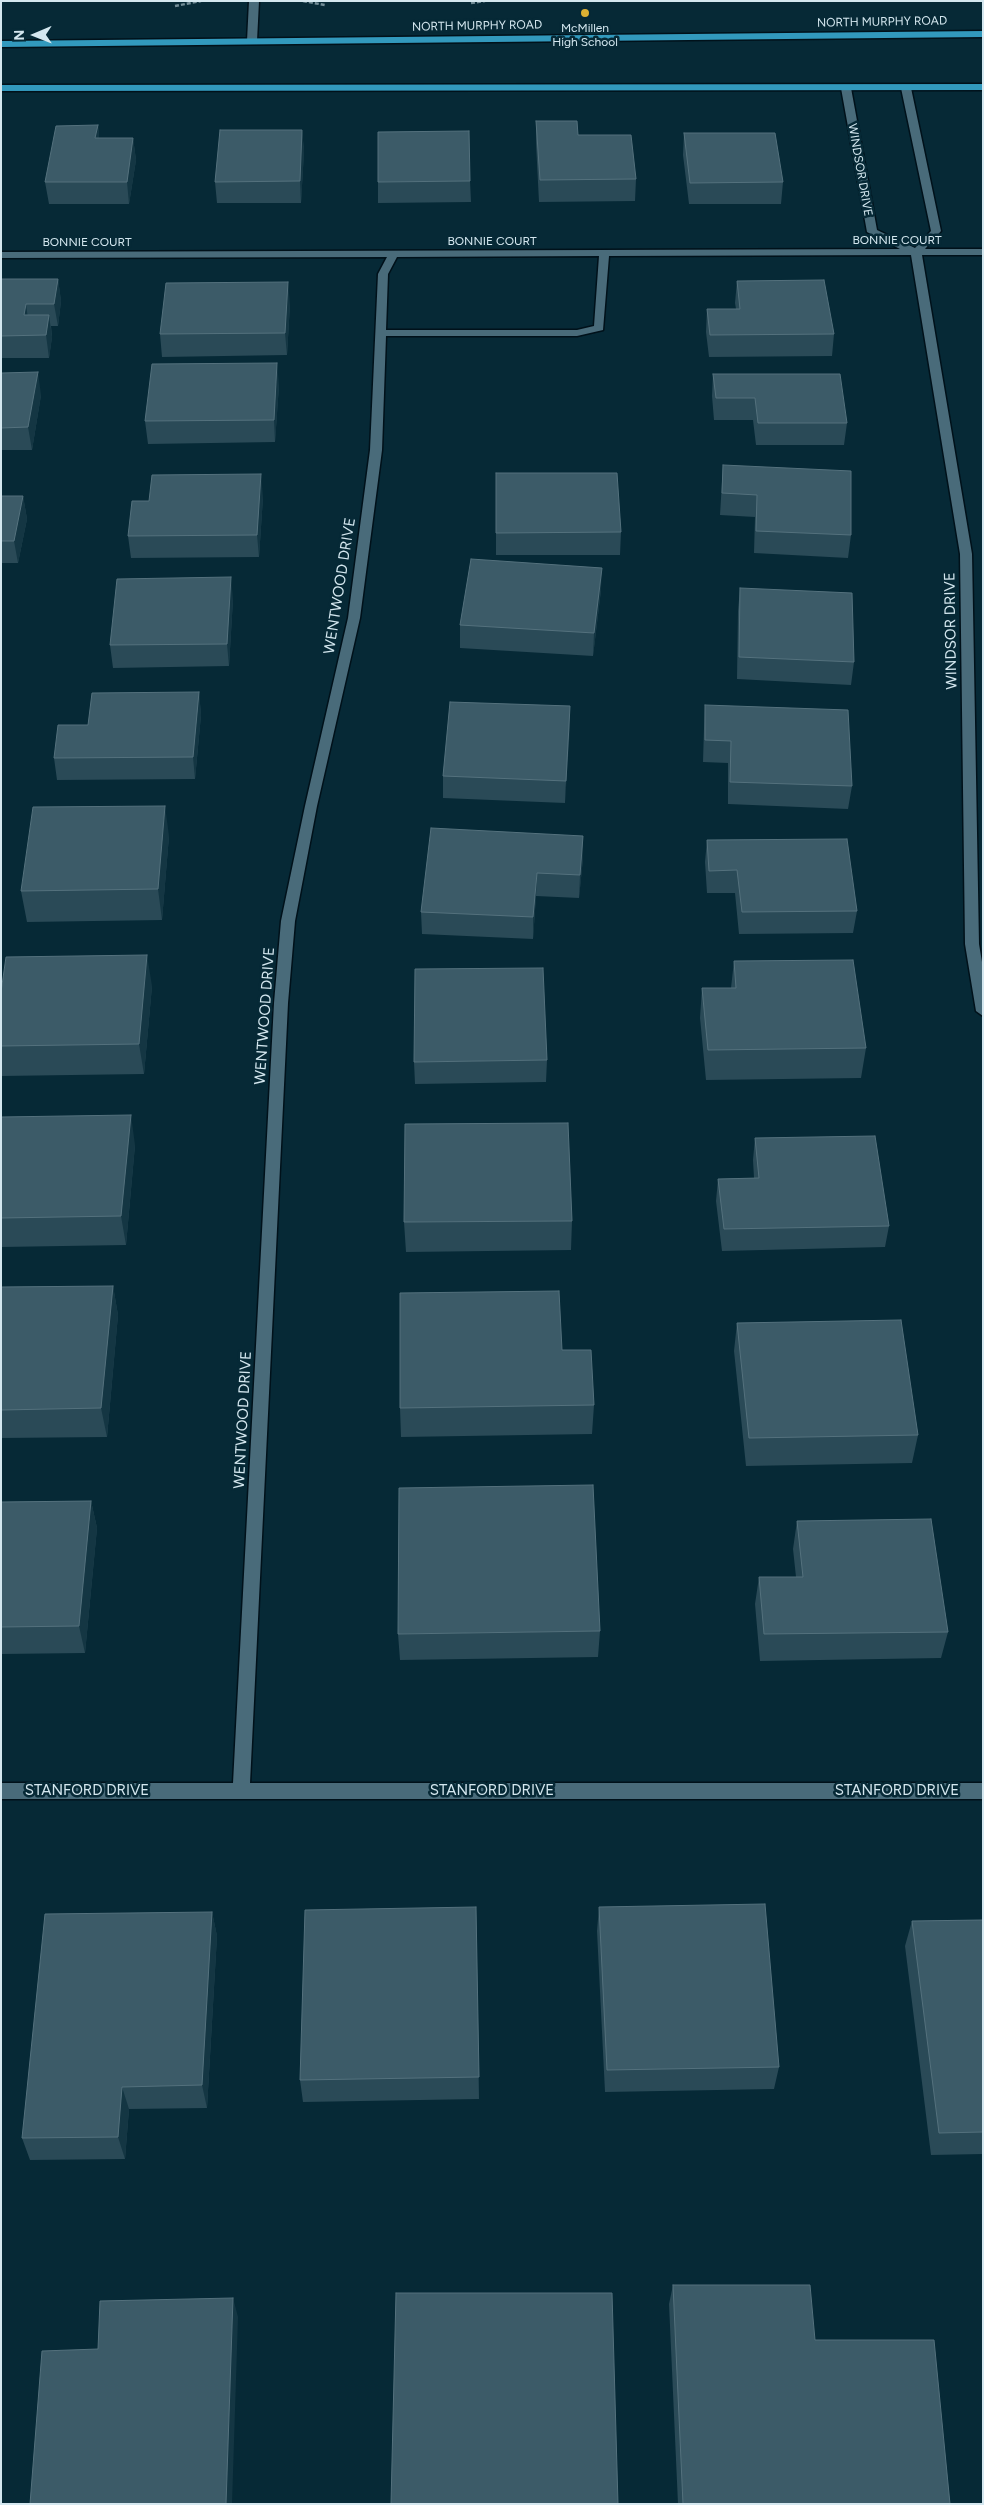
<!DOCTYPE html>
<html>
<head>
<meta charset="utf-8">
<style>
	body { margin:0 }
	#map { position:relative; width:984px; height:2505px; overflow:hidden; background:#062936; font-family:Figtree,sans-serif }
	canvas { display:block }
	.frame { position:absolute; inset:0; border:2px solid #d4e7ef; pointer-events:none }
	.north { position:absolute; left:10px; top:10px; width:50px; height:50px; -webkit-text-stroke:4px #062936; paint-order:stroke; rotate:269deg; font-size:14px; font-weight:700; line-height:20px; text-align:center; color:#d4e7ef }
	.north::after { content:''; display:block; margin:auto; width:18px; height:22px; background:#d4e7ef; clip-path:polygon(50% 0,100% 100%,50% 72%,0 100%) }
</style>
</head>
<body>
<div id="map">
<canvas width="984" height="2505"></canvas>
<div class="frame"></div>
<div class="north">N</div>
</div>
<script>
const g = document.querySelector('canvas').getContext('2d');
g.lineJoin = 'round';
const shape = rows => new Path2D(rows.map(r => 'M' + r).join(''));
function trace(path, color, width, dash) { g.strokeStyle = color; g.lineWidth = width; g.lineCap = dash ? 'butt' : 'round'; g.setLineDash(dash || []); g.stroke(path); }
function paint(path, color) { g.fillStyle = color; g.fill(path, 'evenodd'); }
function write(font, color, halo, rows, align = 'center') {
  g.font = font + ' Figtree,sans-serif'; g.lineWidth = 5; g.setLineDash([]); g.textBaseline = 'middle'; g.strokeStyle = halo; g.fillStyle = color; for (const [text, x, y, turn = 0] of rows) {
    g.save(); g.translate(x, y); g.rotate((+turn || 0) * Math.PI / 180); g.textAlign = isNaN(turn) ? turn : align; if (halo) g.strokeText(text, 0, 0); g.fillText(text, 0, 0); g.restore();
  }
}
const path = shape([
	[303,1,325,5],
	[471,3,485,1],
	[175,6,201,1]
]);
const minor = shape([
	[249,1,259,1,257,41,252,44,247,41,249,1],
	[906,85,911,88,941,231,925,249,983,249,983,255,922,255,972,554,979,944,983,968,983,1016,976,1011,965,944,960,554,911,255,609,256,603,330,577,336,386,336,382,450,360,618,317,806,295,921,288,1003,250,1783,983,1783,983,1799,1,1799,1,1783,233,1783,274,1003,281,921,305,806,348,618,370,450,378,274,387,257,1,258,1,252,900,249,867,232,841,88,846,85,851,88,877,230,915,248,931,231,901,88,906,85],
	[599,256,594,326,577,330,386,330,388,274,397,257,599,256]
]);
const major = shape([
	[983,31,983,37,1,47,1,41,983,31],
	[983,84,983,90,1,91,1,85,983,84]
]);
const wall = shape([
	[536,121,578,135,636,179,635,201,539,202,536,143],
	[98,125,99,138,133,138,136,160,129,204,49,204,45,182],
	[302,130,304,151,301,203,217,203,215,182],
	[684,133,783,182,781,204,689,204,683,155],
	[470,181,471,202,378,203,378,182],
	[1,279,58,279,61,301,58,326,51,326,52,337,49,358,1,358],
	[737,281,834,334,832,356,709,357,706,332,707,309,736,309,735,303],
	[290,304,287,355,162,357,160,334],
	[1,373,41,395,32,450,1,450],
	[713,374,847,423,844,445,756,445,753,420,714,420,712,396],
	[279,385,275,442,148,444,145,421],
	[723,465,851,535,848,558,754,553,755,517,720,515],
	[496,473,621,532,620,555,496,555],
	[1,496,23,496,27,519,18,563,1,563],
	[263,497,259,557,131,558,128,536,149,501],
	[740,588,854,662,851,685,737,679,738,611],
	[601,590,593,656,460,648,460,625],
	[233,599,229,666,113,668,110,645],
	[199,692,201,715,195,779,57,780,54,758,88,725],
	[705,705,852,786,848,809,728,804,728,763,703,762,704,728],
	[570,706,565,803,443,798,443,776],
	[169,836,162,920,27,922,21,891],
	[583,836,583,858,579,898,536,896,533,939,422,934,421,912],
	[707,840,857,911,853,933,739,934,735,893,707,893,705,862],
	[734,961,866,1048,861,1078,706,1080,700,1018,702,988,731,988],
	[152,986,144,1074,1,1076,1,992],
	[547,1060,546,1082,415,1084,414,1062],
	[1,1117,135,1145,126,1245,1,1247],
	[755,1138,889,1226,885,1247,722,1251,716,1201,718,1179,754,1178,753,1160],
	[572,1221,571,1250,406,1252,404,1222],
	[113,1286,118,1315,107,1437,1,1438,1,1287],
	[737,1323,918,1435,912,1463,746,1466,734,1351],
	[562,1350,594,1405,592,1434,401,1437,400,1408],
	[91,1501,97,1528,85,1653,1,1654,1,1502],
	[797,1521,948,1632,941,1658,760,1661,755,1604,759,1577,796,1577,793,1549],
	[600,1631,598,1657,400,1660,398,1634],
	[476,1907,479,2099,303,2102,300,2080],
	[599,1907,779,2067,774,2089,605,2092,597,1931],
	[212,1912,217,1936,207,2108,129,2109,125,2159,30,2160,22,2138],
	[983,1920,983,2154,931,2155,905,1946,912,1921],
	[673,2285,815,2340,950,2504,678,2504,669,2304]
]);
const shadedWall = shape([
	[98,125,100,147,95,138],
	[302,130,304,151,301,203,300,181],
	[133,138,136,160,129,204,127,182],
	[58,279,61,301,58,326,54,304],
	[288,282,290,304,287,355,285,333],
	[26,304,29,326,24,315],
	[49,315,52,337,49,358,46,335],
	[277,363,279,385,275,442,274,420],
	[38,372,41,395,32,450,28,427],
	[261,474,263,497,259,557,257,535],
	[23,496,27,519,18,563,14,541],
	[602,568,601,590,593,656,594,633],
	[231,577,233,599,229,666,227,644],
	[199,692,201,715,195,779,193,757],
	[570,706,570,728,565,803,566,781],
	[165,806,169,836,162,920,158,889],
	[583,836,583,858,579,898,580,875],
	[537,873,536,896,533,939,533,917],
	[147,955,152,986,144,1074,139,1044],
	[131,1115,135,1145,126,1245,121,1216],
	[113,1286,118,1315,107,1437,101,1408],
	[91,1501,97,1528,85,1653,79,1626],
	[212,1912,217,1936,207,2108,202,2085],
	[122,2087,129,2109,125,2159,118,2137],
	[233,2298,238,2317,232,2504,226,2504]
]);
const building = shape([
	[536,121,577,121,578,135,631,135,636,179,540,180,536,121],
	[98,125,95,138,133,138,127,182,45,182,56,126,98,125],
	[220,130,302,130,300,181,215,182,220,130],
	[469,131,470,181,378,182,378,132,469,131],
	[684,133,775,133,783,182,690,183,684,133],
	[1,279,58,279,54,304,26,304,24,315,49,315,46,335,1,336,1,279],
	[824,280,834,334,710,335,707,309,740,309,737,281,824,280],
	[288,282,285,333,160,334,166,283,288,282],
	[277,363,274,420,145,421,152,364,277,363],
	[38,372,28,427,1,428,1,373,38,372],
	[713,374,840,374,847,423,758,423,755,398,716,398,713,374],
	[723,465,851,471,851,535,756,531,757,495,722,493,723,465],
	[496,473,617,473,621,532,496,533,496,473],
	[261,474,257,535,128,536,132,501,149,501,152,475,261,474],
	[1,496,23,496,14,541,1,541,1,496],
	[471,559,602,568,594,633,460,625,471,559],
	[231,577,227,644,110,645,117,579,231,577],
	[740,588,852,593,854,662,739,657,740,588],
	[199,692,193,757,54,758,58,725,88,725,92,693,199,692],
	[450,702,570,706,566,781,443,776,450,702],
	[705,705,848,710,852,786,730,782,731,741,705,740,705,705],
	[165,806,158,889,21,891,33,807,165,806],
	[431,828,583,836,580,875,537,873,533,917,421,912,431,828],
	[847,839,857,911,742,912,737,870,709,871,707,840,847,839],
	[147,955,139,1044,1,1046,1,992,6,957,147,955],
	[853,960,866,1048,708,1050,702,988,736,988,734,961,853,960],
	[543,968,547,1060,414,1062,415,969,543,968],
	[131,1115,121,1216,1,1218,1,1117,131,1115],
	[568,1123,572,1221,404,1222,405,1124,568,1123],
	[875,1136,889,1226,724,1229,718,1179,759,1178,755,1138,875,1136],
	[113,1286,101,1408,1,1410,1,1287,113,1286],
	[559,1291,562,1350,591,1350,594,1405,400,1408,400,1293,559,1291],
	[901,1320,918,1435,749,1438,737,1323,901,1320],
	[593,1485,600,1631,398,1634,399,1488,593,1485],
	[91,1501,79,1626,1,1627,1,1502,91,1501],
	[931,1519,948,1632,764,1634,759,1577,803,1577,797,1521,931,1519],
	[765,1904,779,2067,607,2070,599,1907,765,1904],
	[476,1907,479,2077,300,2080,305,1910,476,1907],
	[212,1912,202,2085,122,2087,118,2137,22,2138,45,1914,212,1912],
	[983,1920,983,2132,939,2133,912,1921,983,1920],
	[673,2285,810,2285,815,2340,934,2340,950,2504,683,2504,673,2285],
	[396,2293,612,2293,618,2504,391,2504,396,2293],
	[233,2298,226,2504,30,2504,42,2351,98,2349,100,2301,233,2298]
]);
const markers = [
	[585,13,5,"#ddb133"]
];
const farStreetnames = [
	["NORTH MURPHY ROAD",882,22,-1],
	["NORTH MURPHY ROAD",477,26,-1],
	["WINDSOR DRIVE",860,170,80],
	["BONNIE COURT",897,240],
	["BONNIE COURT",492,241],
	["BONNIE COURT",87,242]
];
const farPoinames = [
	["McMillen",585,28],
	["High School",585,42]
];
const streetNames = [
	["WENTWOOD DRIVE",340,586,-81],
	["WINDSOR DRIVE",951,631,-91],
	["WENTWOOD DRIVE",265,1016,-86],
	["WENTWOOD DRIVE",243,1420,-87],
	["STANFORD DRIVE",87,1791],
	["STANFORD DRIVE",492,1791],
	["STANFORD DRIVE",897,1791]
];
trace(minor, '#00111a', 3);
trace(major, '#00111a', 3);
trace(path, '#728d97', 2.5, [4, 2]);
paint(minor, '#496b7a');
paint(major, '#3299bd');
paint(wall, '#2a4a57');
paint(shadedWall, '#143643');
paint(building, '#3c5b68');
trace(building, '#54717d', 1);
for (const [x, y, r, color] of markers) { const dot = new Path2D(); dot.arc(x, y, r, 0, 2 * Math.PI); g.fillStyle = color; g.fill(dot); trace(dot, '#062936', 2); }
write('12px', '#d4e7ef', '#062936', farStreetnames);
write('12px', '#d4e7ef', '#062936', farPoinames);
write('15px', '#d4e7ef', '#062936', streetNames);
</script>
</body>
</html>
